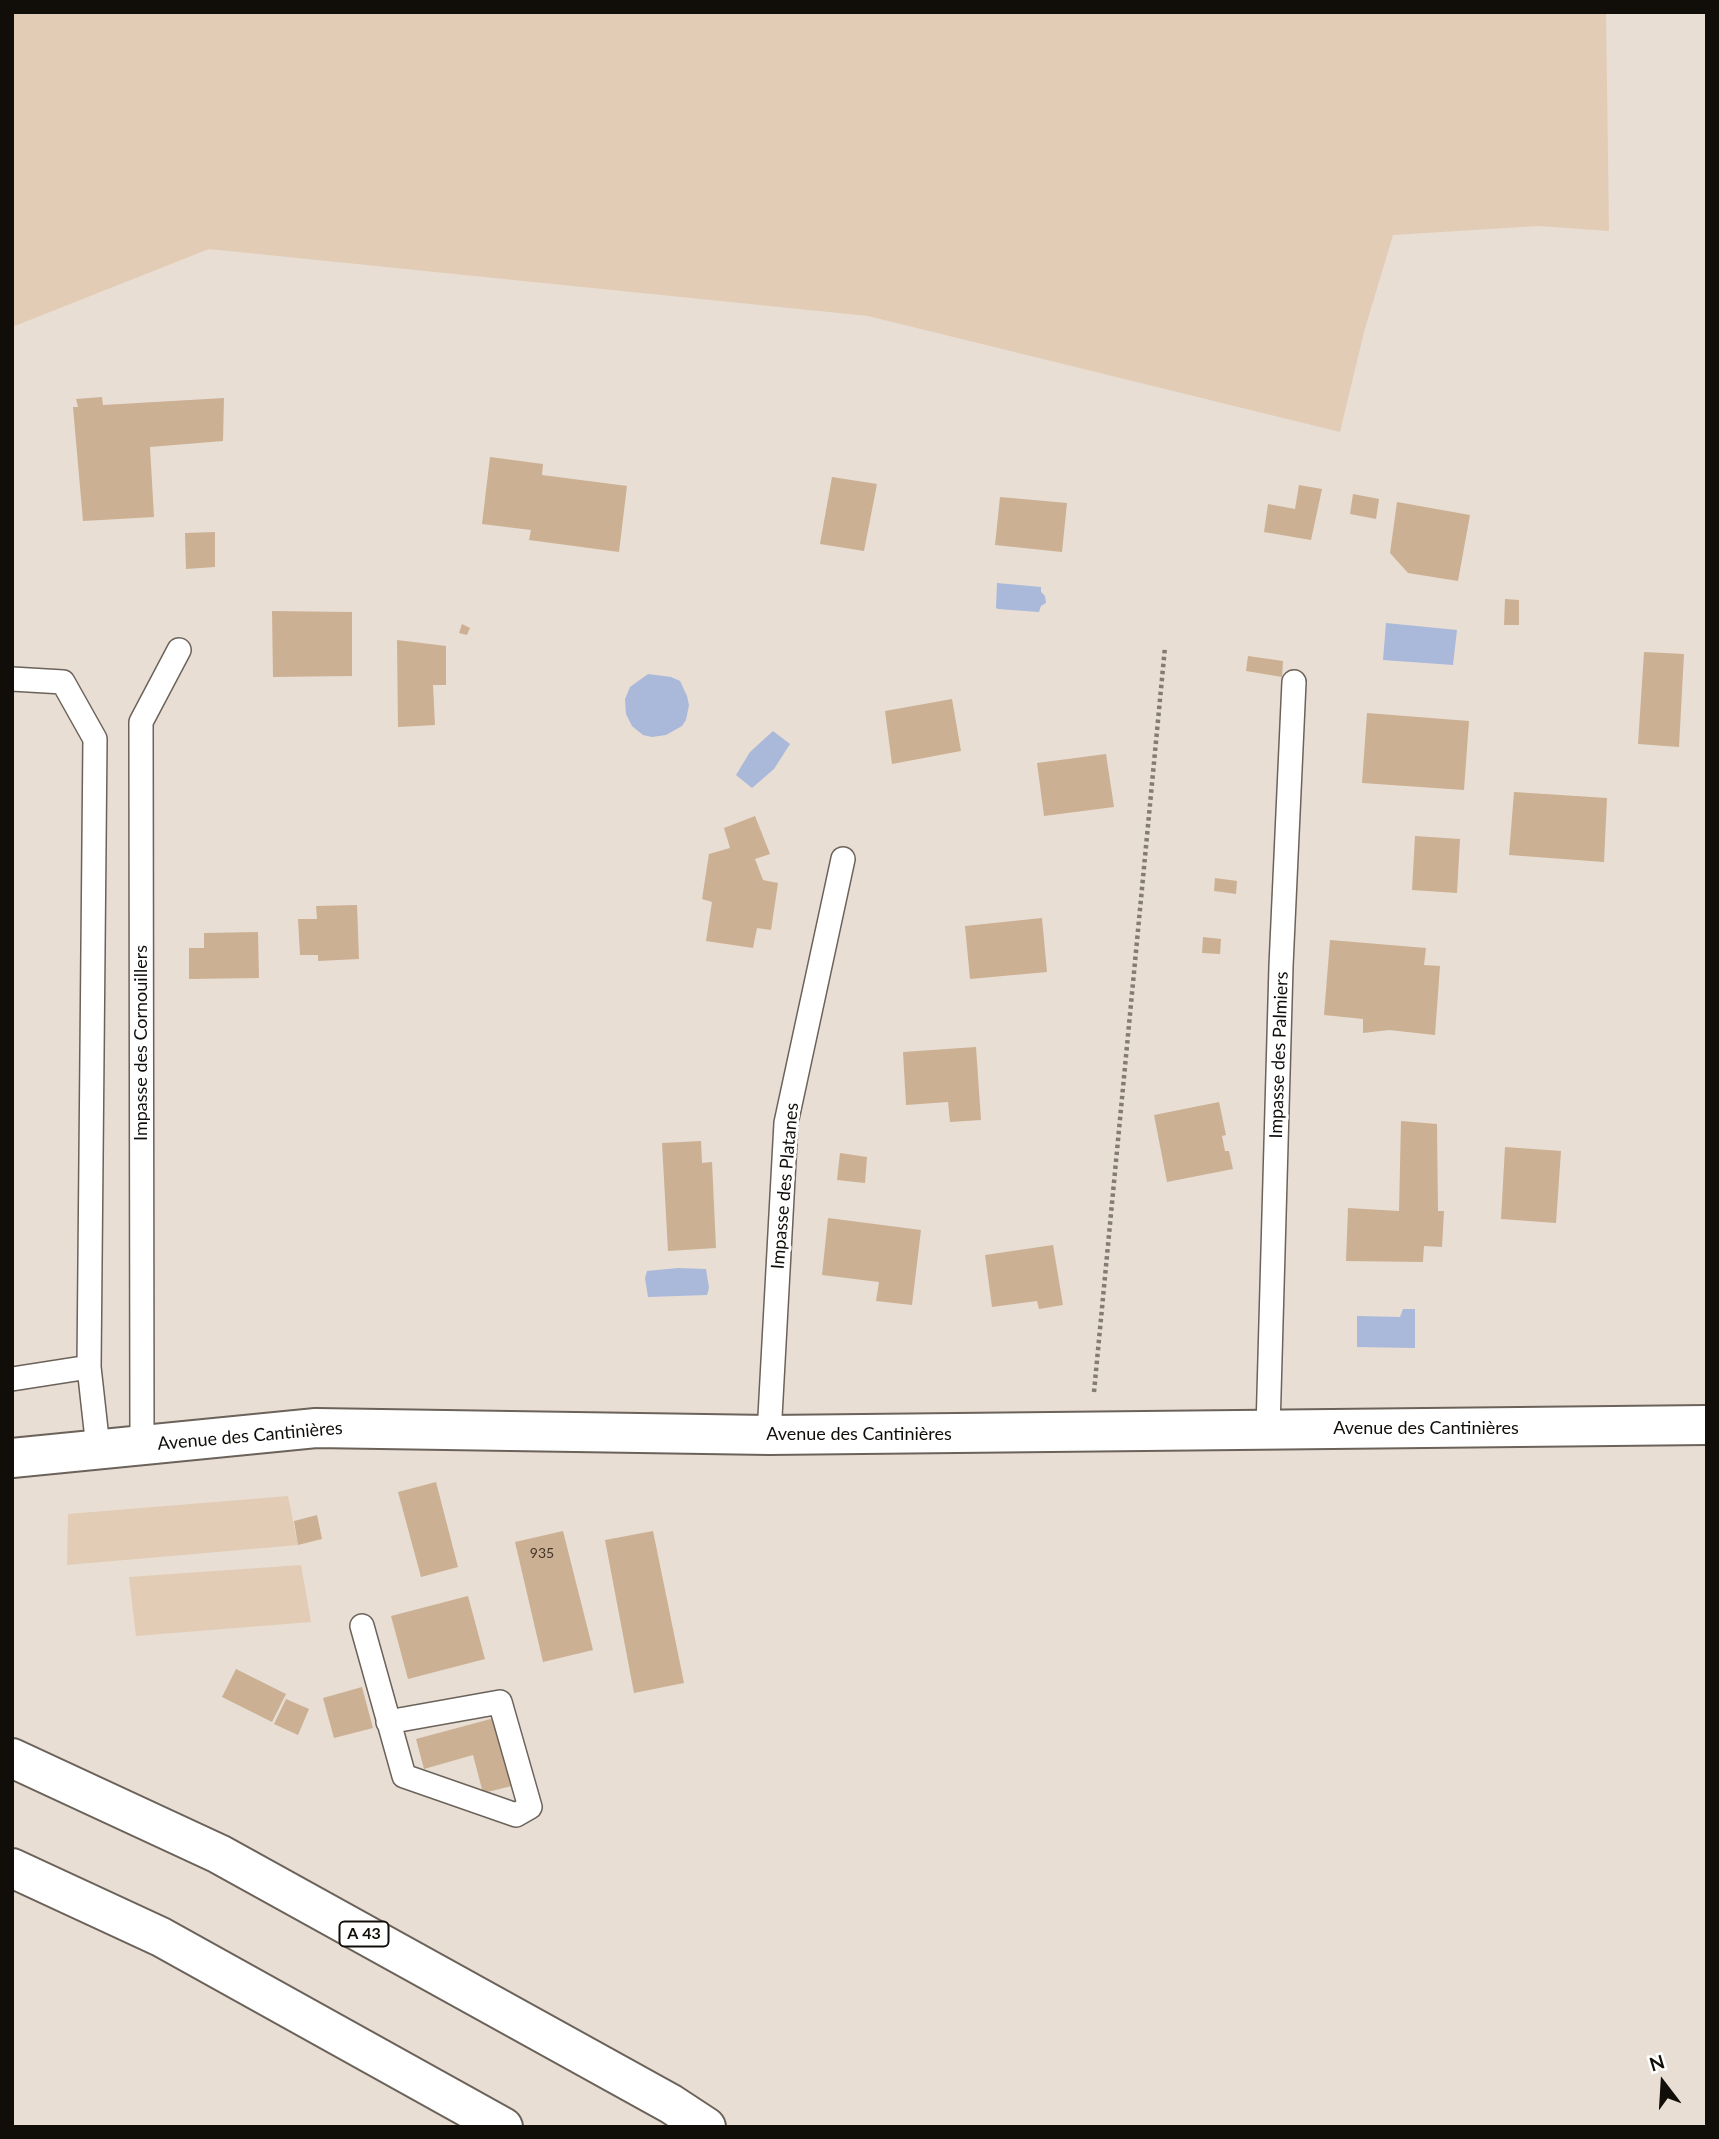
<!DOCTYPE html>
<html>
<head>
<meta charset="utf-8">
<style>
	body { margin:0 }
	#map { position:relative; width:1719px; height:2139px; overflow:hidden; background:#e8ded4; font-family:Lato,sans-serif }
	canvas { display:block }
	.frame { position:absolute; inset:0; border:14px solid #110e0a; pointer-events:none }
	.north { position:absolute; left:1628px; top:2048px; width:70px; height:70px; -webkit-text-stroke:5px #fff; paint-order:stroke; rotate:343deg; font-size:19px; font-weight:700; line-height:28px; text-align:center; color:#110e0a }
	.north::after { content:''; display:block; margin:auto; width:24px; height:32px; background:#110e0a; clip-path:polygon(50% 0,100% 100%,50% 72%,0 100%) }
</style>
</head>
<body>
<div id="map">
<canvas width="1719" height="2139"></canvas>
<div class="frame"></div>
<div class="north">N</div>
</div>
<script>
const g = document.querySelector('canvas').getContext('2d');
g.lineJoin = 'round';
function paint(path, color) { g.fillStyle = color; g.fill(path, 'evenodd'); }
const shape = rows => new Path2D(rows.map(r => 'M' + r).join(''));
function trace(path, color, width, dash) { g.strokeStyle = color; g.lineWidth = width; g.lineCap = dash ? 'butt' : 'round'; g.setLineDash(dash || []); g.stroke(path); }
function write(font, color, halo, rows, align = 'center') {
  g.font = font + ' Lato,sans-serif'; g.lineWidth = 6; g.setLineDash([]); g.textBaseline = 'middle'; g.strokeStyle = halo; g.fillStyle = color; for (const [text, x, y, turn = 0] of rows) {
    g.save(); g.translate(x, y); g.rotate((+turn || 0) * Math.PI / 180); g.textAlign = isNaN(turn) ? turn : align; if (halo) g.strokeText(text, 0, 0); g.fillText(text, 0, 0); g.restore();
  }
}
const green = shape([
	[12,12,1606,12,1609,231,1538,226,1393,235,1364,332,1340,432,868,316,209,249,12,327],
	[288,1496,298,1545,67,1565,68,1514],
	[301,1565,311,1622,136,1636,129,1577]
]);
const water = shape([
	[997,583,1041,587,1041,592,1045,596,1046,603,1041,606,1039,612,998,609,996,608],
	[1386,623,1457,630,1453,665,1383,660],
	[648,674,671,677,680,681,687,696,689,705,686,720,682,726,666,735,652,737,643,735,632,726,626,714,625,699,630,687],
	[773,731,790,744,774,769,752,788,736,775,750,752],
	[678,1268,706,1269,709,1288,707,1295,648,1297,645,1278,647,1271],
	[1403,1309,1415,1309,1415,1348,1357,1347,1357,1316,1400,1317]
]);
const building = shape([
	[102,397,103,405,224,398,223,441,150,447,154,517,83,521,73,407,78,407,76,399],
	[490,457,543,464,542,475,627,486,619,552,529,540,531,530,482,524],
	[832,477,877,484,864,551,820,544],
	[1299,485,1322,489,1311,540,1264,532,1268,504,1295,509],
	[1353,494,1379,499,1376,519,1350,514],
	[1000,497,1067,503,1062,552,995,545],
	[1397,502,1470,515,1458,581,1408,573,1390,553],
	[215,532,215,567,186,569,185,533],
	[1505,599,1519,600,1519,625,1504,625],
	[272,611,352,612,352,676,273,677],
	[462,624,470,628,467,635,459,633],
	[397,640,446,646,446,685,433,685,435,725,398,727],
	[1644,652,1684,654,1679,747,1638,744],
	[1248,656,1283,661,1282,677,1246,671],
	[952,699,961,751,892,764,885,711],
	[1367,713,1469,721,1464,790,1362,783],
	[1106,754,1114,807,1044,816,1037,763],
	[1514,792,1607,798,1604,862,1509,855],
	[755,816,770,854,755,859,763,880,778,883,771,930,757,928,753,948,706,941,712,902,702,899,709,854,730,848,724,828],
	[1415,836,1460,839,1457,893,1412,890],
	[1215,878,1237,881,1236,894,1214,891],
	[357,905,359,959,318,961,318,955,300,955,298,919,317,919,316,906],
	[1042,918,1047,972,970,979,965,926],
	[258,932,259,978,189,979,189,948,204,948,204,933],
	[1203,937,1221,939,1220,954,1202,953],
	[1330,940,1426,948,1424,965,1440,966,1435,1035,1389,1030,1363,1033,1363,1019,1324,1015],
	[976,1047,981,1120,950,1122,948,1102,906,1105,903,1052],
	[1219,1102,1226,1135,1222,1136,1225,1151,1229,1151,1233,1169,1167,1182,1154,1115],
	[1401,1121,1437,1124,1438,1211,1444,1211,1442,1247,1424,1246,1423,1262,1346,1261,1348,1208,1399,1211],
	[701,1141,702,1163,712,1162,716,1248,668,1251,662,1143],
	[1505,1147,1561,1151,1556,1223,1501,1219],
	[840,1153,867,1157,865,1183,837,1180],
	[828,1218,921,1230,912,1305,876,1301,879,1282,822,1275],
	[1053,1245,1063,1305,1039,1309,1037,1301,992,1307,985,1255],
	[436,1482,458,1567,421,1577,398,1492],
	[317,1515,322,1539,298,1545,294,1521],
	[563,1531,593,1650,543,1662,515,1542],
	[653,1531,684,1683,634,1693,605,1540],
	[468,1596,485,1659,408,1679,391,1616],
	[236,1669,286,1694,272,1722,222,1697],
	[362,1687,373,1728,334,1738,323,1698],
	[286,1699,309,1709,298,1735,274,1724],
	[498,1717,516,1785,483,1793,473,1755,424,1769,416,1739]
]);
const path = shape([
	[1094,1392,1165,647]
]);
const lane = shape([
	[12,679,63,682,95,739,89,1367,98,1448],
	[12,1379,89,1367],
	[1268,1429,1281,966,1294,682],
	[769,1435,786,1123,843,859],
	[142,1445,141,722,179,650],
	[362,1626,404,1776,516,1815,530,1807,500,1702,388,1722]
]);
const street = shape([
	[12,1458,316,1428,769,1435,1707,1425]
]);
const highway = shape([
	[12,1758,219,1854,671,2104,706,2127],
	[12,1868,161,1937,503,2127]
]);
const numberNames = [
	["935",542,1553]
];
const shields = [
	[364,1934,49]
];
const shieldNames = [
	["A 43",364,1934]
];
const streetNames = [
	["Impasse des Cornouillers",141,1043,-90],
	["Impasse des Palmiers",1279,1055,-88],
	["Impasse des Platanes",785,1186,-85],
	["Avenue des Cantinières",1426,1428],
	["Avenue des Cantinières",859,1434],
	["Avenue des Cantinières",250,1436,-5]
];
paint(green, '#e2ccb5');
paint(water, '#aab8da');
paint(building, '#ccb093');
trace(lane, '#6b625a', 26);
trace(street, '#6b625a', 42);
trace(highway, '#6b625a', 42);
trace(path, '#837c75', 4.5, [3.5, 3.5]);
trace(lane, '#fff', 23);
trace(street, '#fff', 38);
trace(highway, '#fff', 38);
write('14px', '#40362c', null, numberNames);
for (const [x, y, w] of shields) { const box = new Path2D(); box.roundRect(x - w / 2, y - 12.5, w, 25, 5); g.fillStyle = '#fff'; g.fill(box); trace(box, '#110e0a', 2); }
write('bold 16px', '#110e0a', null, shieldNames);
write('18px', '#110e0a', '#fff', streetNames);
</script>
</body>
</html>
